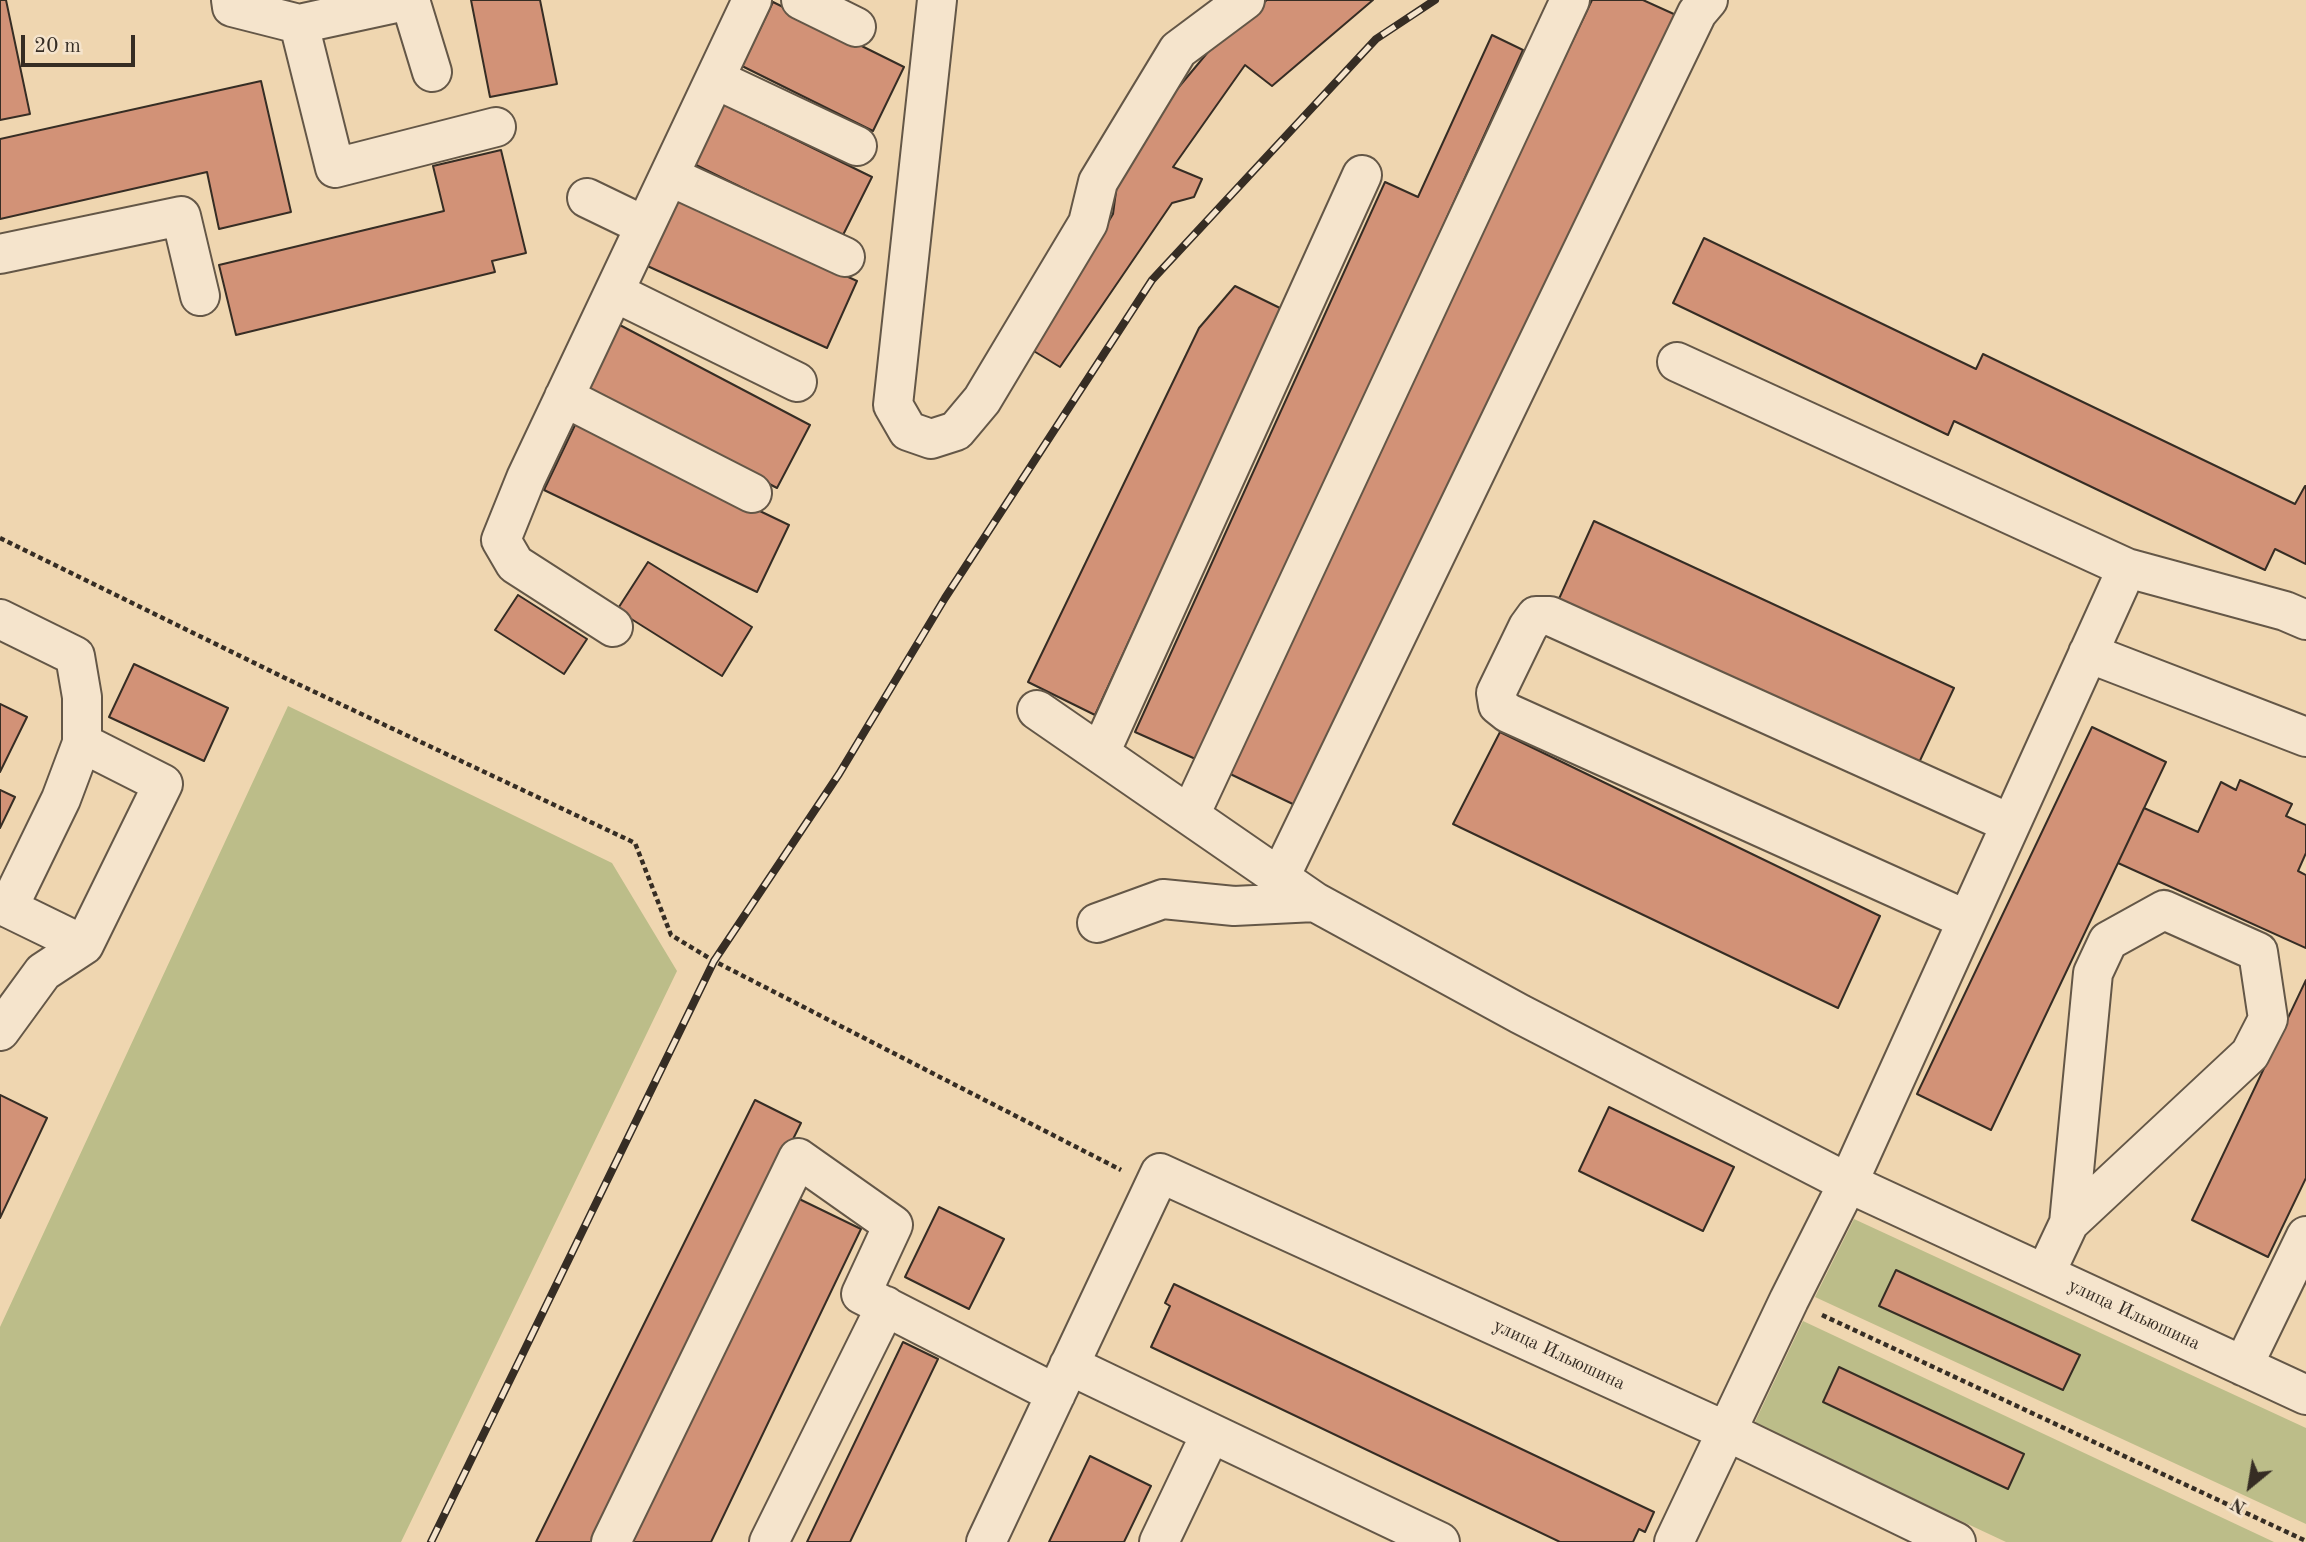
<!DOCTYPE html>
<html>
<head>
<meta charset="utf-8">
<style>
	body { margin:0 }
	#map { position:relative; width:2306px; height:1542px; overflow:hidden; background:#efd6b0; font-family:"Old Standard TT",serif }
	canvas { display:block }
	.north { position:absolute; left:2215px; top:1451px; width:70px; height:70px; -webkit-text-stroke:5px #f5e4cc; paint-order:stroke; rotate:210deg; font-size:19px; font-weight:700; line-height:28px; text-align:center; color:#362d24 }
	.north::after { content:''; display:block; margin:auto; width:24px; height:32px; background:#362d24; clip-path:polygon(50% 0,100% 100%,50% 72%,0 100%) }
	.scale { position:absolute; left:21px; top:35px; width:114px; height:32px; box-sizing:border-box; border:4px solid #362d24; border-top:0; padding-left:9px; font-size:21px; line-height:24px; white-space:nowrap; color:#362d24; -webkit-text-stroke:5px #f5e4cc; paint-order:stroke }
</style>
</head>
<body>
<div id="map">
<canvas width="2306" height="1542"></canvas>
<div class="north">N</div>
<div class="scale">20 m</div>
</div>
<script>
const g = document.querySelector('canvas').getContext('2d');
g.lineJoin = 'round';
function paint(path, color) { g.fillStyle = color; g.fill(path, 'evenodd'); }
const shape = rows => new Path2D(rows.map(r => 'M' + r).join(''));
function trace(path, color, width, dash) { g.strokeStyle = color; g.lineWidth = width; g.lineCap = dash ? 'butt' : 'round'; g.setLineDash(dash || []); g.stroke(path); }
function write(font, color, halo, rows, align = 'center') {
  g.font = font + ' "Old Standard TT",serif'; g.lineWidth = 5; g.setLineDash([]); g.textBaseline = 'middle'; g.strokeStyle = halo; g.fillStyle = color; for (const [text, x, y, turn = 0] of rows) {
    g.save(); g.translate(x, y); g.rotate((+turn || 0) * Math.PI / 180); g.textAlign = isNaN(turn) ? turn : align; if (halo) g.strokeText(text, 0, 0); g.fillText(text, 0, 0); g.restore();
  }
}
const green = shape([
	[288,706,612,863,677,971,401,1542,0,1542,0,1327],
	[1854,1219,2306,1428,2306,1524,1815,1297],
	[1803,1321,2274,1542,2006,1542,1754,1424]
]);
const building = shape([
	[0,0,6,0,30,114,0,120,0,0],
	[471,0,540,0,557,84,490,97,471,0],
	[1267,0,1373,0,1272,86,1245,65,1173,167,1202,179,1194,197,1172,203,1060,367,1032,350,1113,214,1117,184,1158,112,1208,52,1241,20,1267,0],
	[1592,0,1643,0,1676,15,1299,807,1224,771,1592,0],
	[773,2,904,67,873,131,742,66,773,2],
	[1492,35,1523,50,1200,761,1135,732,1385,182,1418,197,1492,35],
	[261,81,291,212,219,229,207,172,0,219,0,139,261,81],
	[721,103,872,177,842,237,692,163,721,103],
	[501,150,526,253,492,261,495,272,236,335,219,265,444,211,433,166,501,150],
	[674,197,857,281,827,348,643,264,674,197],
	[1704,238,1976,369,1983,354,2295,504,2305,486,2306,486,2306,564,2275,549,2265,570,1954,421,1948,435,1673,303,1704,238],
	[1235,286,1282,309,1095,715,1028,682,1199,328,1235,286],
	[616,323,810,425,777,488,583,386,616,323],
	[576,423,789,525,757,592,544,490,576,423],
	[1594,521,1954,688,1916,769,1558,601,1594,521],
	[648,562,752,627,722,676,617,610,648,562],
	[518,595,587,639,564,674,495,630,518,595],
	[134,664,228,708,204,761,109,717,134,664],
	[0,704,27,717,0,772,0,704],
	[2092,727,2166,762,1991,1130,1917,1094,2092,727],
	[1500,732,1880,916,1838,1008,1453,824,1500,732],
	[2240,780,2292,804,2286,816,2306,825,2306,853,2298,871,2306,875,2306,948,2118,863,2144,808,2198,832,2221,782,2236,790,2240,780],
	[0,790,15,797,0,828,0,790],
	[2306,980,2306,1178,2268,1257,2192,1220,2306,980],
	[0,1095,47,1118,0,1218,0,1095],
	[755,1100,801,1123,594,1542,536,1542,755,1100],
	[1609,1107,1734,1167,1703,1231,1579,1171,1609,1107],
	[791,1195,861,1229,711,1542,626,1542,791,1195],
	[939,1207,1004,1239,969,1309,905,1277,939,1207],
	[1896,1270,2080,1355,2063,1390,1879,1306,1896,1270],
	[1174,1284,1654,1512,1645,1532,1639,1529,1633,1542,1560,1542,1151,1347,1170,1306,1165,1303,1174,1284],
	[903,1342,938,1359,850,1542,807,1542,903,1342],
	[1839,1367,2024,1454,2008,1489,1823,1402,1839,1367],
	[1090,1456,1151,1486,1124,1542,1049,1542,1090,1456]
]);
const path = shape([
	[0,538,285,678,635,843,671,935,714,961,1121,1170],
	[1822,1315,2306,1541]
]);
const minor = shape([
	[231,0,232,7,299,24,410,0,432,72],
	[801,0,856,27],
	[937,0,893,405,908,431,931,439,956,431,982,400,1088,223,1098,182,1178,50,1245,0],
	[299,24,335,168,496,127],
	[715,79,857,146],
	[669,176,845,257],
	[587,198,645,226],
	[0,254,181,216,200,296],
	[614,292,797,382],
	[564,397,752,493],
	[2127,568,2285,611,2306,620],
	[0,619,75,656,82,697,82,743,61,799,8,908],
	[613,627,515,564,501,540,526,478,752,0],
	[2088,653,2306,737],
	[1037,710,1315,902,1520,1014,1848,1183,2306,1395],
	[1100,753,1362,175],
	[1190,815,1570,0],
	[1280,877,1697,13,1708,0],
	[0,904,84,945],
	[1967,920,1508,713,1498,705,1496,693,1528,627,1536,616,1550,616,2009,823],
	[1097,923,1163,899,1234,906,1315,902],
	[0,1031,43,972,84,945,163,784,82,743],
	[2045,1274,2069,1223,2093,973,2108,941,2164,910,2258,952,2268,1019,2250,1054,2069,1223],
	[1069,1365,1211,1433],
	[2243,1366,2306,1236],
	[611,1542,798,1158,893,1225,861,1294,1056,1394],
	[769,1542,886,1306],
	[986,1542,1160,1173,1726,1431,1956,1542],
	[1159,1542,1211,1433,1440,1542],
	[1674,1542,1789,1300,1848,1183,2127,568,1677,362]
]);
const rail = shape([
	[431,1542,714,961,839,774,945,598,1152,280,1376,39,1435,0]
]);
const streetNames = [
	["улица Ильюшина",2134,1315,25],
	["улица Ильюшина",1559,1355,25]
];
paint(green, '#bcbd89');
paint(building, '#d29277');
trace(building, '#362d24', 2);
trace(minor, '#645747', 42);
trace(path, '#362d24', 4.5, [5, 3.5]);
trace(minor, '#f5e4cc', 38);
trace(rail, '#362d24', 8);
trace(rail, '#f5e4cc', 5, [16]);
write('19px', '#362d24', '#f5e4cc', streetNames);
</script>
</body>
</html>
